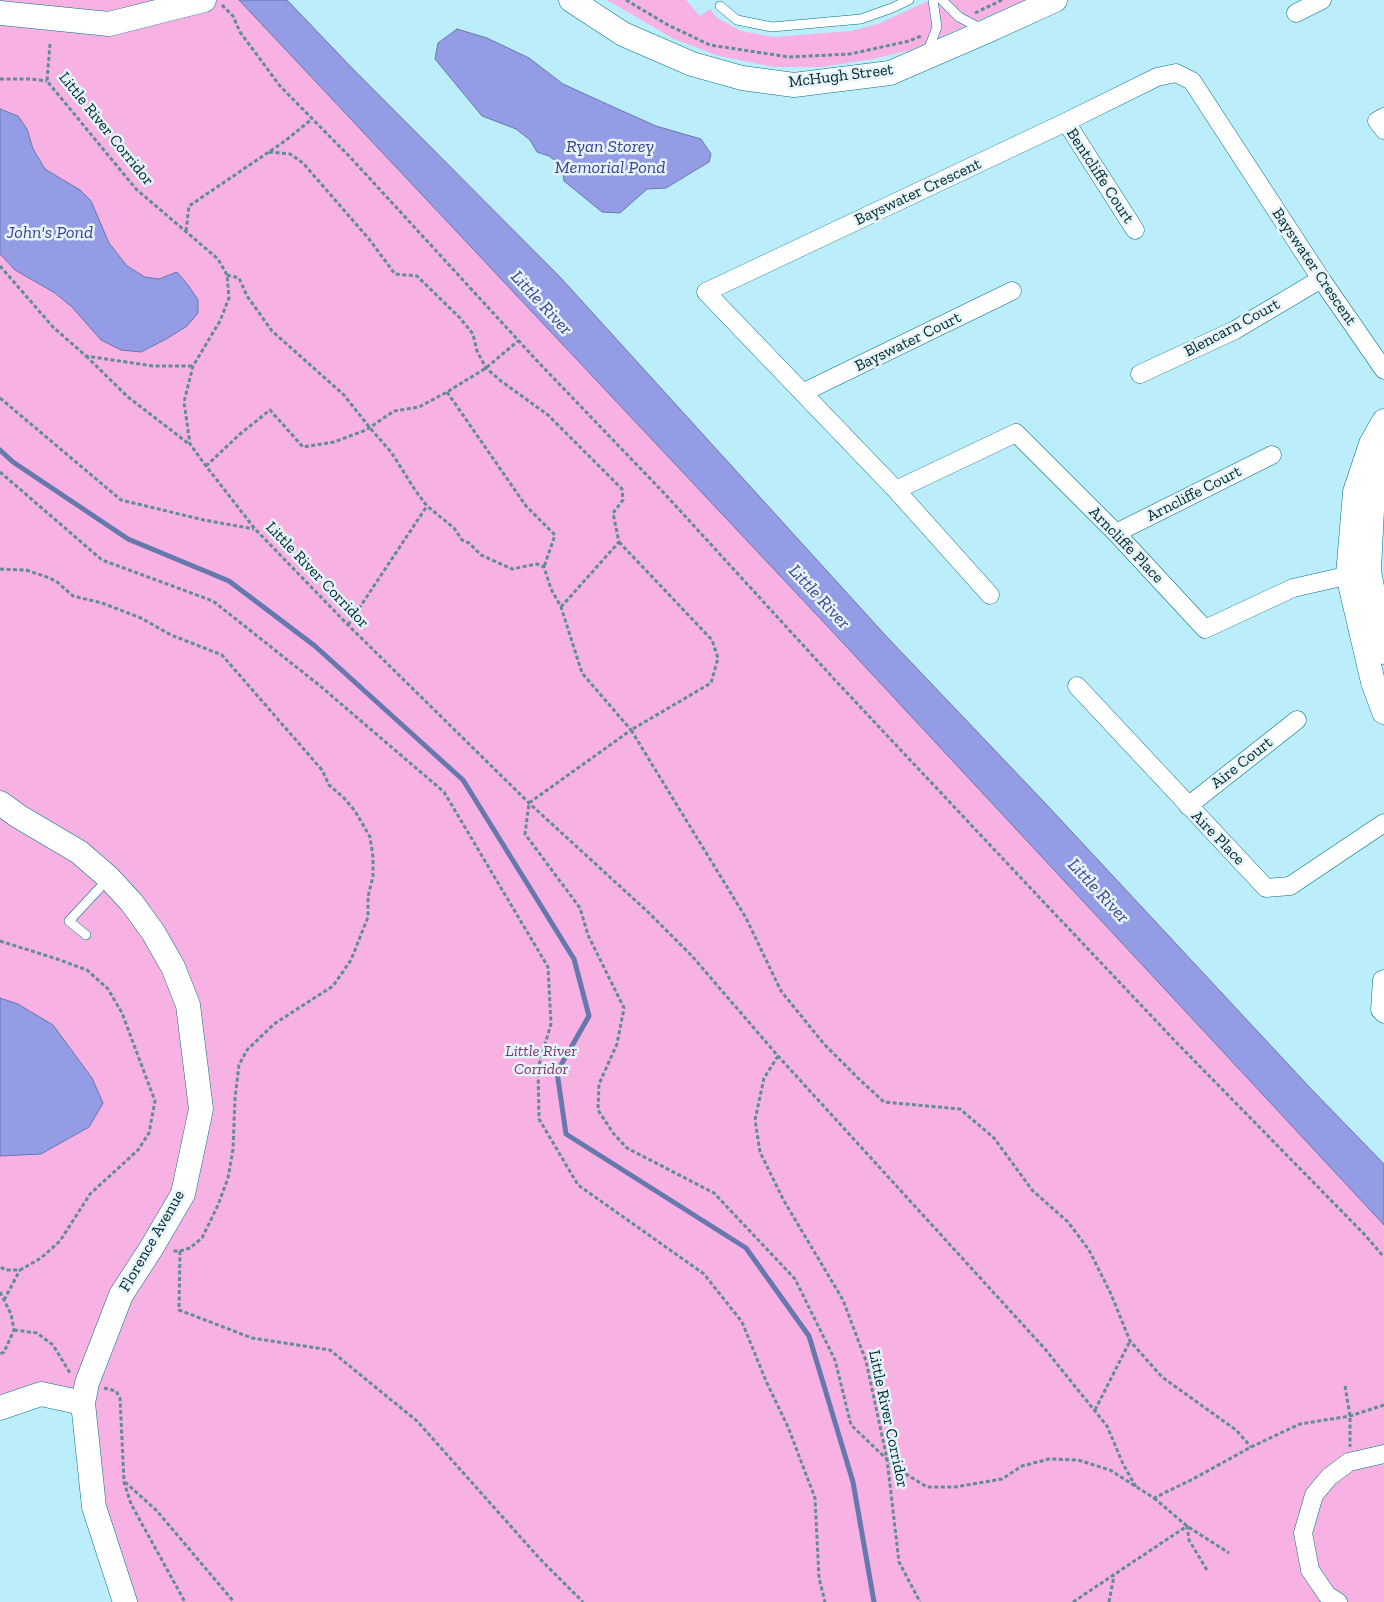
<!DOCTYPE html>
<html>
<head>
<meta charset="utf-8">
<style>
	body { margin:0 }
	canvas { display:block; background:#bbedfb }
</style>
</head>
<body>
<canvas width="1384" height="1602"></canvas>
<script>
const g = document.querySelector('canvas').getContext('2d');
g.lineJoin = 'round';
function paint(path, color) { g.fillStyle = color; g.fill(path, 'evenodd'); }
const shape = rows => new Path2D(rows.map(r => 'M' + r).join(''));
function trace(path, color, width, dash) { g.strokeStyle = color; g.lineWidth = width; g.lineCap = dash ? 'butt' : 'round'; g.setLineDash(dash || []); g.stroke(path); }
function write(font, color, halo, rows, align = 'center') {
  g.font = font + ' "Zilla Slab",serif'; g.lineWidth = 5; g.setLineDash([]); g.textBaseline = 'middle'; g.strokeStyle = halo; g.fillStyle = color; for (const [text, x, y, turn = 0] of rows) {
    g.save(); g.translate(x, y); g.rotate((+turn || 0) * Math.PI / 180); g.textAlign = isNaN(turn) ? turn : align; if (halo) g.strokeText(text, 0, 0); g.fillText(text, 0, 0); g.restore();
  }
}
const green = shape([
	[0,0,287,0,350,66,560,277,886,636,1045,803,1313,1091,1384,1164,1384,1602,125,1602,83,1403,0,1408],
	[607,0,686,0,700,16,710,9,717,18,741,31,774,37,851,31,878,24,930,0,1025,0,911,50,873,59,821,67,774,67,719,56,674,39]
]);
const water = shape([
	[239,0,287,0,350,66,560,277,886,636,1045,803,1313,1091,1384,1164,1384,1225,831,630,239,0],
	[457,29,487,38,529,58,563,84,609,105,656,126,701,139,711,154,709,162,666,188,647,189,620,213,602,212,564,181,562,166,549,156,537,152,530,140,516,129,482,116,435,59,438,43,457,29],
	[0,109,18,116,27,129,33,149,45,169,80,190,91,201,109,243,127,266,145,277,159,279,177,272,188,285,198,300,198,313,187,326,168,338,141,352,121,350,101,340,72,307,55,293,15,270,0,254,0,109],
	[0,998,18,1004,53,1025,92,1078,103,1103,89,1127,41,1154,0,1156,0,998]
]);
const stream = shape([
	[0,450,13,462,128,539,229,581,315,646,463,780,574,959,589,1016,557,1072,566,1134,746,1248,809,1336,853,1482,874,1602]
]);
const path = shape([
	[626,0,668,25,710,45,789,57,850,54,909,41,921,36],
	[222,5,233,16,240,32,280,86,350,157,540,364,663,492,834,679,1037,895,1175,1041,1364,1234,1384,1257],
	[975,13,1002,0],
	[50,44,47,81,136,189,218,259,227,275,229,298,220,321,193,366,184,402,190,444,206,466,255,529,348,625,529,803,648,912,691,955,778,1056,1045,1349,1107,1426,1123,1464,1136,1487],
	[0,79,30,79,47,81],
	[269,152,290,154,303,163,369,239,395,274,417,276,460,318,473,334,477,351,486,368,501,381,548,415,622,489,623,500,613,513,619,542,561,607],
	[186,231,189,206,285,141,312,119],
	[0,266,53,327,86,356,153,366,193,366],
	[227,275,239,278,247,296,272,331,344,395,370,428,391,452,415,490,427,506,454,528,462,540,469,543,481,555,512,569,537,564,544,567,551,589,561,607,582,673,631,730,529,803,525,834,580,908,588,935,624,1008,617,1044,599,1084,598,1110,613,1133,627,1148,714,1193,795,1279,835,1360,851,1425,896,1468,927,1487,955,1487,1002,1479,1022,1466,1049,1459,1078,1460,1110,1470,1154,1498,1193,1479,1251,1447,1300,1424,1350,1416,1384,1405],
	[86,356,128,397,189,444],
	[447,392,526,506,555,535,544,567],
	[0,398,121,500,204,520,254,529],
	[206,466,240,434,270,410,303,447,334,442,366,430,394,411,419,407,447,392,486,368,518,341],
	[0,472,102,560,213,601,319,685,444,792,548,967,551,1024,538,1068,539,1119,578,1185,704,1274,742,1322,766,1381,788,1427,815,1498,819,1578,825,1602],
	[619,542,712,640,718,658,711,683,631,730,746,918,781,991,824,1044,859,1079,884,1102,960,1109,994,1138,1032,1190,1068,1222,1089,1250,1111,1294,1130,1341,1162,1377,1236,1430,1251,1447],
	[0,569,26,570,44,576,56,581,73,596,102,603,141,618,171,635,222,655,322,770,329,785,344,798,355,811,370,837,373,857,373,876,368,897,368,917,351,960,333,986,274,1024,247,1050,239,1065,235,1098,233,1149,228,1178,218,1205,202,1238,190,1248,180,1251,172,1251],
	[348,625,427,506],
	[0,941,57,959,87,970,108,989,122,1013,155,1101,149,1133,138,1150,90,1194,60,1241,41,1258,20,1270,6,1270,0,1267],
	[778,1056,764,1078,755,1120,760,1152,784,1201,843,1300,866,1361,887,1459,899,1562,920,1602],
	[180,1251,179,1310,252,1338,330,1350,417,1421,540,1559,583,1602],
	[0,1292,11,1314,14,1330,4,1352,0,1354],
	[4,1300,20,1270],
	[14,1330,37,1333,53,1345,70,1373],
	[1345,1386,1350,1416,1350,1447],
	[104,1388,116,1391,120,1398,124,1482,131,1504,185,1602],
	[1095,1410,1130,1341],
	[125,1482,157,1511,234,1602],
	[1154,1498,1187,1526,1229,1553],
	[1073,1602,1187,1526,1189,1540,1207,1570],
	[1109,1602,1114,1576]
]);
const lane = shape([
	[942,0,959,17,982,29],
	[720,6,737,20,772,27,861,19,892,8,909,0],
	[927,53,937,27,933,0],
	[86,935,69,921,109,878]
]);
const street = shape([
	[1296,13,1322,0],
	[1384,117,1377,121,1384,130],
	[1066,122,1135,230],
	[1140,374,1235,330,1321,279],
	[804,392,1012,291],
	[896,490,1016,433,1116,533,1205,629,1293,588,1359,573],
	[1116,533,1272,455],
	[990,595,896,490,706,292,1066,122,1157,77,1176,73,1192,81,1321,279,1384,370],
	[1077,686,1266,888,1290,886,1384,823],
	[1188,806,1297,720],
	[1384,979,1382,980,1380,1010,1384,1014],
	[1338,1602,1327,1595,1310,1570,1303,1533,1314,1495,1329,1477,1349,1462,1384,1454]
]);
const secondary = shape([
	[571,0,623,34,692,64,742,78,794,85,890,73,987,31,1055,0],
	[0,13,109,24,204,0],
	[1384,421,1371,444,1355,492,1348,575,1373,682,1384,712],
	[1384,458,1373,490,1369,571,1384,652],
	[0,803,18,816,79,852,109,878,132,903,153,932,173,967,188,1005,201,1109,183,1194,152,1247,121,1295,87,1383,83,1403,94,1507,125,1602],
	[0,1408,41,1394,83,1403]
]);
const streetNames = [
	["McHugh Street",841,76,-7],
	["Little River Corridor",106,129,51],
	["Bentcliffe Court",1100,176,57],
	["Bayswater Crescent",918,192,-25],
	["Bayswater Crescent",1314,267,56],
	["Blencarn Court",1232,328,-28],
	["Bayswater Court",908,342,-26],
	["Arncliffe Court",1194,494,-27],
	["Arncliffe Place",1126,545,46],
	["Little River Corridor",317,575,46],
	["Aire Court",1242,763,-38],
	["Aire Place",1218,838,46],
	["Florence Avenue",152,1241,-60],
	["Little River Corridor",888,1419,78]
];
const parkNames = [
	["Little River",541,1051],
	["Corridor",541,1069]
];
const waterNames = [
	["Ryan Storey",610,147],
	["Memorial Pond",610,168],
	["John's Pond",50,233],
	["Little River",541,303,47],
	["Little River",819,597,47],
	["Little River",1098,891,47]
];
paint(green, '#f7b2e3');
paint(water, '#939ce4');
trace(water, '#6778ad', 1);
trace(stream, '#6778ad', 5);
trace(lane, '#027187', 10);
trace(street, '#027187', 19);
trace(secondary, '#027187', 25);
trace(path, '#618c97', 3, [4, 2.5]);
trace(lane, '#fff', 9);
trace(street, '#fff', 18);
trace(secondary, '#fff', 24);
write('16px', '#00232c', '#e4f4f8', streetNames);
write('italic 16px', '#833270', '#e4f4f8', parkNames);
write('italic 18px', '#3e4195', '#e4f4f8', waterNames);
</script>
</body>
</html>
